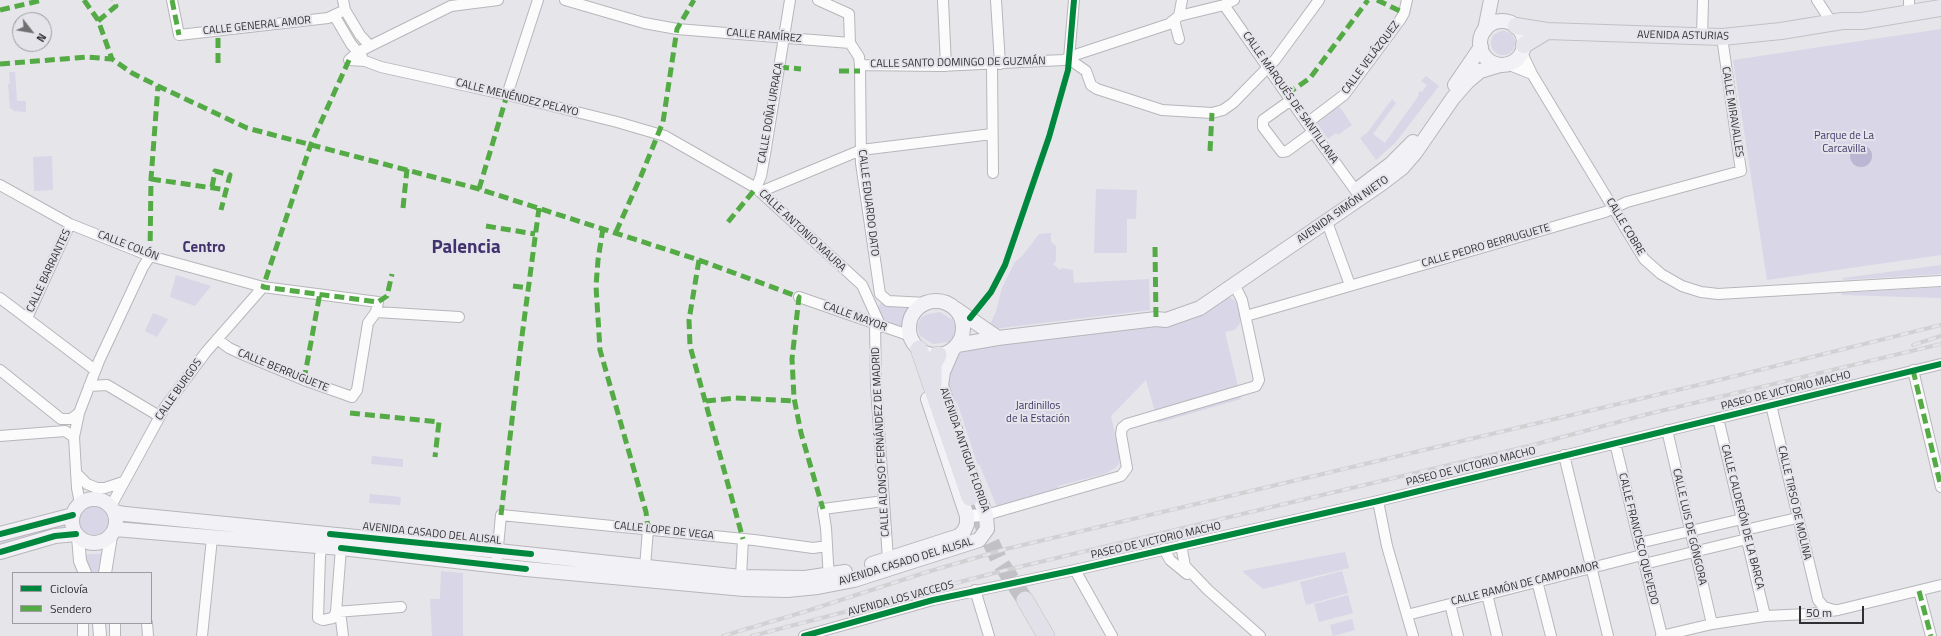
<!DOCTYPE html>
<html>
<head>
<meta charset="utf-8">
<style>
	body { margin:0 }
	#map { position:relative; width:1941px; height:636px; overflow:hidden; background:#e6e5ea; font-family:"Titillium Web",sans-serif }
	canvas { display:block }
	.legend { position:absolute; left:12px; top:572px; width:140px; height:52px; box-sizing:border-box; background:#e5e4eb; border:1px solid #9d9ca1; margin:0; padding:5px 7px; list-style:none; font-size:12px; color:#313133 }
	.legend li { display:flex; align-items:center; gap:8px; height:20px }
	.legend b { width:20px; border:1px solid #9d9ca1 }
	.north { position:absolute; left:12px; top:12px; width:40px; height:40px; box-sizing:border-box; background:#e5e4eb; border:1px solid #9d9ca1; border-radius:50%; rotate:121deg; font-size:11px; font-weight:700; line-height:16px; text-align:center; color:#313133 }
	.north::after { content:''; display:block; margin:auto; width:14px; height:18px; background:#707073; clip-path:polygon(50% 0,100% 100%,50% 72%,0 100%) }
	.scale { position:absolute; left:1799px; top:606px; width:65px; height:18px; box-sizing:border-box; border:2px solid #313133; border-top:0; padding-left:5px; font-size:12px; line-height:14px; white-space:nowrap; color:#313133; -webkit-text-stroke:3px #e5e4eb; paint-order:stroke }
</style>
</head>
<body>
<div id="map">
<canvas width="1941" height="636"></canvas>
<ul class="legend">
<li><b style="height:5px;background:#00873e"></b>Ciclovía</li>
<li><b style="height:5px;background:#54ab45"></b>Sendero</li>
</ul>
<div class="north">N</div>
<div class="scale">50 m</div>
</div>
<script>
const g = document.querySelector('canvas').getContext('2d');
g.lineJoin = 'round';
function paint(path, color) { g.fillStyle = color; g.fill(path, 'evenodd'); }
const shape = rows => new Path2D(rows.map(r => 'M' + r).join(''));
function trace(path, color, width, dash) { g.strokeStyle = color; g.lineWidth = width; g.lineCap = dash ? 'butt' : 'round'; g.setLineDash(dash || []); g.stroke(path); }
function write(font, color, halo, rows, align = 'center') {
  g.font = font + ' "Titillium Web",sans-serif'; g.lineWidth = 4; g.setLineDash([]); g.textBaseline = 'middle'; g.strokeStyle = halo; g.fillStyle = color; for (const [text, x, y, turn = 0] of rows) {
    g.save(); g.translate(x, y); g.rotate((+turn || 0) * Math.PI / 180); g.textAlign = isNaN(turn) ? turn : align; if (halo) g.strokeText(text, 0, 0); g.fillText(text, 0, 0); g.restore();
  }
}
const green = shape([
	[1941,29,1941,255,1767,280,1733,60],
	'1491 43a12 12 0 1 1 24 0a12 12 0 1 1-24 0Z',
	[9,72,15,72,17,101,26,101,26,112,13,111,13,109,10,109,8,84,10,83],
	[1426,76,1439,86,1395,143,1376,160,1360,138,1367,133,1392,99,1396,103,1373,134,1385,143,1419,95,1418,94,1420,91,1422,92,1427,85,1421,81],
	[1339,106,1352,125,1338,135,1336,133,1328,139,1317,123],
	[52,156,53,190,34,191,33,157],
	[1096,189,1137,190,1136,219,1127,219,1127,253,1094,253],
	[1051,233,1051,242,1056,246,1056,261,1053,264,1060,270,1062,268,1073,270,1074,283,1149,279,1150,310,993,329,989,327,996,311,1002,288,1015,262,1023,255,1039,234],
	[1941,265,1941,274,1843,280,1843,278],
	[176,275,211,286,195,306,170,297],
	[1941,287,1941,298,1842,295,1842,293],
	[1223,298,1231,298,1236,302,1241,318,1240,323,1235,330,1225,332,1241,399,1158,423,1146,380,1111,416,1120,457,1119,464,1115,468,1107,473,1058,486,1059,490,997,507,980,466,977,463,957,402,946,394,947,371,952,360,967,348,1156,324],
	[882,301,910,307,904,325,904,330,892,327,882,320,876,310],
	[940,312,953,320,957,332,955,337,949,342,933,344,920,336,917,326,921,318,925,315],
	[153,313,168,319,157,337,145,331],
	[372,456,403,459,403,467,371,464],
	[370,494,401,497,400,505,369,503],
	'80 521a14 14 0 1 1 28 0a14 14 0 1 1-28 0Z',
	[72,522,73,528,0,552,0,535],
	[1345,552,1349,568,1263,589,1242,571],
	[108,553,105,573,85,573,79,555],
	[441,571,463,573,463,636,432,636,430,599,440,599],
	[1342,571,1348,593,1306,605,1300,582],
	[1348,595,1353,613,1319,622,1314,604],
	[1352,619,1355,630,1333,636,1330,625]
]);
const water = shape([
	'1850 156a11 11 0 1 1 22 0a11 11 0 1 1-22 0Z'
]);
const trunkTunnel = shape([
	[970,497,1000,562,1025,600]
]);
const minor = shape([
	[172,0,179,35,328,18,345,10],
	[343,0,345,10,360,35,370,46],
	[565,0,644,23,677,29,850,43],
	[818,0,849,14,850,43],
	[943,0,946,66],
	[996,0,1000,64],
	[1817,0,1832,23],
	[1909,0,1909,4],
	[1224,5,1313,132,1356,191],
	[334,15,351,44,362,57],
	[1179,16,1182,0],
	[1174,20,1179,39],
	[1702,37,1703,0],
	[850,43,859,57,860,65,861,163,880,294,888,301,927,303],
	[1522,53,1532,74,1644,259,1661,274,1682,286,1701,292,1718,294,1941,281],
	[1069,59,1086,71,1091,85,1097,89,1162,110,1212,113,1223,110,1233,103,1275,60,1319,0],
	[1069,59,1074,0],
	[349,60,365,61,381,67,512,96,617,122,665,136,756,188,862,285,881,327],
	[349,60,358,52,451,6,498,0],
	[1507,64,1532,74],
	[860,65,940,66,1063,60,1069,59,1078,54,1169,24,1179,16,1224,5,1234,0],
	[992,65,993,173],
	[507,95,538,0],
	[1291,100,1263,120,1263,127,1282,152,1287,151,1313,132],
	[1307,123,1344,95,1400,20,1404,13,1407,0],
	[0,185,70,224,150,256,263,287,378,302,376,312,368,323,357,390,352,397,304,380,244,355,229,348,217,339],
	[756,188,761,176,765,154,790,0],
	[760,192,861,150,992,134],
	[1327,222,1350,285],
	[799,297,911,336],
	[0,298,95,370],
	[376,312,459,317],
	[1246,316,1605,212,1627,202,1741,171,1722,37],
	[27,318,70,224],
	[875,324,876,386,888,559],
	[0,370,61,419,71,419,79,413],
	[1913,370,1941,487],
	[89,386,107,385,159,416],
	[1771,405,1818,600,1824,607,1834,610],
	[1718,418,1765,616],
	[1667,430,1712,624],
	[0,436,65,431,74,437],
	[1615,443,1662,636],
	[1564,455,1608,636],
	[76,473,87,484,97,488,105,488,123,482],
	[1378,501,1387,546,1413,636],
	[80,503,77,488,74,437,79,413,99,361,143,267,150,256],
	[111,506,165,407,206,352,263,287],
	[986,515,1121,476,1127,468,1121,434,1122,428,1127,424,1256,386,1259,380,1248,328,1242,300,1235,286],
	[1745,530,1797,518],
	[330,534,341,548,336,612,333,618,323,620,318,618,320,556,322,547,330,534],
	[1639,543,1742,519],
	[1181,545,1185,566,1208,590,1260,636],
	[1164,549,1170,560,1187,574],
	[497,557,501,515,754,540,813,548,827,546],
	[1644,564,1747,539],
	[645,567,648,529],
	[1075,570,1112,636],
	[741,577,743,539],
	[829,580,826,528,823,509,884,501],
	[1537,581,1551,636],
	[975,590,989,636],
	[1919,591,1931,636],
	[1487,594,1497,636],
	[1450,604,1458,636],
	[340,611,343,636],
	[336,612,401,607],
	[1407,615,1642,555],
	[83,623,83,636],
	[115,623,115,636],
	[147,623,148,636],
	[202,636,212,538],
	[804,636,933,600,1075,570,1378,501,1941,364],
	[1661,636,1712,624,1765,616,1808,614,1838,610,1941,585]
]);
const tertiary = shape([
	[967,516,986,515],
	[78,537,80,561,85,573],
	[105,573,111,536],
	[99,623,100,636]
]);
const secondary = shape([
	'1480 43a22 22 0 1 1 44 0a22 22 0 1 1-44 0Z',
	[1485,30,1491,0],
	[1455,85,1481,47],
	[1358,189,1391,164,1413,142],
	'909 328a27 27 0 1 1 54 0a27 27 0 1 1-54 0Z',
	[956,309,998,338],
	[957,345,998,338,1156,319,1166,320,1200,308,1381,184,1402,168,1415,153,1453,98,1468,81,1480,71,1500,65],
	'72 521a22 22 0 1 1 44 0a22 22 0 1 1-44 0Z',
	[115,512,125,514,498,551,741,577,805,578,845,572],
	[115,529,341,548,526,569,744,589,787,590,818,587,854,580,979,540,987,529,986,515,968,470,941,385,943,372,953,349],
	[0,534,73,515],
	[0,552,55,536,76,534],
	[872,564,959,536,964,531,967,524,967,516,928,399]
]);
const primary = shape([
	[1516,26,1547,31,1722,37,1781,31,1842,21,1862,21,1941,8],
	[1524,45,1547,31]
]);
const trunk = shape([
	[919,349,970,497],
	[933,383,933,364,938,355],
	[1025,600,1046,636]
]);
const rail = shape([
	[1913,345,1941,336],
	[723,636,807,611,927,572,1006,549,1711,382,1941,325],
	[752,636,1006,570,1529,446,1648,414,1941,344]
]);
const quiet = shape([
	[84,0,98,20,112,59],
	[172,0,179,35],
	[1377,0,1404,13],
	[0,10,43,0],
	[98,21,116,6,113,0],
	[349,60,311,144,263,287,378,302,387,296,392,274],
	[218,63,218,30],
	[0,64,87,57,112,59,132,73,158,86,247,128,479,189,699,260,799,297,792,359,794,398,801,433,823,509],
	[779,67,801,69],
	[839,71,860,71],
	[1287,94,1310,78,1368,0],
	[1210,151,1212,113],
	[151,179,227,190],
	[212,187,215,171,230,175,221,210],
	[479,189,507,95],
	[403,208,407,169],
	[728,222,756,188],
	[486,226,535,234],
	[603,228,598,260,596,286,600,350,646,512,648,529],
	[616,232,641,176,663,122,677,29,694,0],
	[1155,247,1156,319],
	[150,256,151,179,158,86],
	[699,260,689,320,690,346,743,539],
	[513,286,528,288],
	[1913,370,1941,487],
	[304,380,320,293],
	[706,401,735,398,795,401],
	[350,413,439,422,435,457],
	[501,515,520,351,539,208],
	[1919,591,1931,636]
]);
const cycleway = shape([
	[970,318,991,292,1005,265,1049,137,1068,70,1074,0],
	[0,534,73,515],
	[330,534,531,554],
	[341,548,526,569],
	[0,552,55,536,76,534],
	[804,636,933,600,1075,570,1378,501,1941,364]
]);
const streetNames = [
	["CALLE GENERAL AMOR",257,26,-6],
	["CALLE RAMÍREZ",764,36,5],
	["AVENIDA ASTURIAS",1683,36,1],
	["CALLE VELÁZQUEZ",1371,58,-53],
	["CALLE SANTO DOMINGO DE GUZMÁN",958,63,-1],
	["CALLE MENÉNDEZ PELAYO",517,98,14],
	["CALLE MARQUÉS DE SANTILLANA",1290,98,55],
	["CALLE MIRAVALLES",1732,112,81],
	["CALLE DOÑA URRACA",771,113,-80],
	["CALLE EDUARDO DATO",868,203,83],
	["AVENIDA SIMÓN NIETO",1343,210,-35],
	["CALLE COBRE",1625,227,59],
	["CALLE ANTONIO MAURA",802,231,43],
	["CALLE COLÓN",128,246,21],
	["CALLE PEDRO BERRUGUETE",1486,246,-16],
	["CALLE BARRANTES",49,271,-65],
	["CALLE MAYOR",855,317,20],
	["CALLE BERRUGUETE",283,371,22],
	["CALLE BURGOS",179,390,-55],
	["PASEO DE VICTORIO MACHO",1786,391,-14],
	["CALLE ALONSO FERNÁNDEZ DE MADRID",881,442,-93],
	["AVENIDA ANTIGUA FLORIDA",964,450,71],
	["PASEO DE VICTORIO MACHO",1471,467,-14],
	["CALLE TIRSO DE MOLINA",1794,503,77],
	["CALLE CALDERÓN DE LA BARCA",1742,517,76],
	["CALLE LUIS DE GÓNGORA",1689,527,77],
	["CALLE LOPE DE VEGA",664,531,6],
	["AVENIDA CASADO DEL ALISAL",432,534,6],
	["CALLE FRANCISCO QUEVEDO",1638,539,76],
	["PASEO DE VICTORIO MACHO",1156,541,-13],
	["AVENIDA CASADO DEL ALISAL",906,562,-17],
	["CALLE RAMÓN DE CAMPOAMOR",1525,584,-14],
	["AVENIDA LOS VACCEOS",901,599,-15]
];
const parkNames = [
	["Parque de La",1844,136],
	["Carcavilla",1844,149],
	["Jardinillos",1038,406],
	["de la Estación",1038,419]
];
const districtNames = [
	["Centro",204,248]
];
const townNames = [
	["Palencia",466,248]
];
paint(green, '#d8d6e7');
paint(water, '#bbb6d2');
trace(trunkTunnel, '#c2c1c5', 17, [17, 8]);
trace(minor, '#b7b6ba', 12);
trace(tertiary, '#b7b6ba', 14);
trace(secondary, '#b7b6ba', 16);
trace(primary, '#c1c1c3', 18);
trace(trunk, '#c1c1c3', 18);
trace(minor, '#fbfbfc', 10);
trace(tertiary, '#fbfbfc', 12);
trace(secondary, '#f2f1f5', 14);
trace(primary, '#e8e6ed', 16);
trace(trunk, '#e2e0e8', 17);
trace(rail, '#d2d1d2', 4);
trace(rail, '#e5e4eb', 2.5, [8]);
trace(quiet, '#54ab45', 5, [10, 5]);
trace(cycleway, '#00873e', 6);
write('11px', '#313133', '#e5e4eb', streetNames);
write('11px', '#413667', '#e5e4eb', parkNames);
write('bold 15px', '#42336f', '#e5e4eb', districtNames);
write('bold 19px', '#42336f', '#e5e4eb', townNames);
</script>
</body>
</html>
